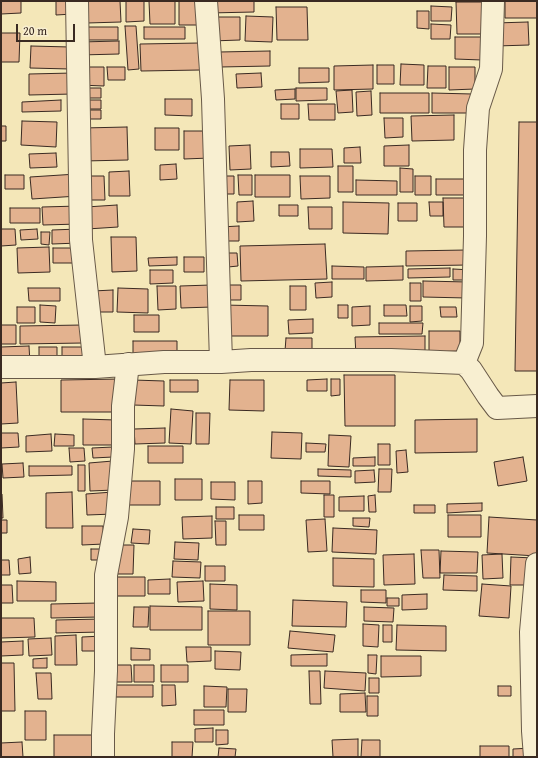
<!DOCTYPE html>
<html>
<head>
<meta charset="utf-8">
<style>
	body { margin:0 }
	#map { position:relative; width:538px; height:758px; overflow:hidden; background:#f4e7b8; font-family:"Gentium Book Plus",serif }
	canvas { display:block }
	.frame { position:absolute; inset:0; border:2px solid #3a2a22; pointer-events:none }
	.scale { position:absolute; left:16px; top:24px; width:59px; height:18px; box-sizing:border-box; border:2px solid #3a2a22; border-top:0; padding-left:5px; font-size:12px; line-height:14px; white-space:nowrap; color:#3a2a22; -webkit-text-stroke:3px #f8efd1; paint-order:stroke }
</style>
</head>
<body>
<div id="map">
<canvas width="538" height="758"></canvas>
<div class="frame"></div>
<div class="scale">20 m</div>
</div>
<script>
const g = document.querySelector('canvas').getContext('2d');
g.lineJoin = 'round';
function paint(path, color) { g.fillStyle = color; g.fill(path, 'evenodd'); }
const shape = rows => new Path2D(rows.map(r => 'M' + r).join(''));
function trace(path, color, width, dash) { g.strokeStyle = color; g.lineWidth = width; g.lineCap = dash ? 'butt' : 'round'; g.setLineDash(dash || []); g.stroke(path); }
const building = shape([
	[1,1,21,1,21,13,1,14,1,1],
	[56,1,72,1,73,14,56,15,56,1],
	[86,1,120,1,121,22,87,23,86,1],
	[126,1,144,1,144,21,126,22,126,1],
	[149,1,175,1,175,24,150,24,149,1],
	[179,1,202,1,202,25,179,25,179,1],
	[209,1,254,1,254,12,209,13,209,1],
	[505,1,537,1,537,18,505,18,505,1],
	[456,2,486,2,486,34,457,34,456,2],
	[431,6,452,7,451,21,431,21,431,6],
	[276,7,307,7,308,40,277,40,276,7],
	[417,11,429,11,429,29,417,28,417,11],
	[246,16,273,17,272,42,245,41,246,16],
	[211,17,240,17,240,40,211,41,211,17],
	[528,22,529,45,496,46,495,23,528,22],
	[431,24,451,25,450,39,431,39,431,24],
	[125,26,136,26,139,69,128,70,125,26],
	[86,27,118,27,118,40,86,40,86,27],
	[144,27,185,27,185,39,144,39,144,27],
	[1,33,20,33,19,62,1,62,1,33],
	[455,37,483,37,482,60,455,59,455,37],
	[119,41,119,54,80,55,80,42,119,41],
	[200,43,200,70,141,71,140,44,200,43],
	[31,46,70,47,70,69,30,68,31,46],
	[270,51,270,66,220,67,219,52,270,51],
	[401,64,424,65,424,85,400,85,401,64],
	[373,65,373,89,334,90,334,66,373,65],
	[377,65,394,65,394,84,377,84,377,65],
	[428,66,446,66,446,88,427,88,428,66],
	[80,67,104,67,104,86,79,85,80,67],
	[107,67,125,67,125,80,108,80,107,67],
	[449,67,475,67,475,89,449,90,449,67],
	[299,68,329,68,329,82,299,83,299,68],
	[73,73,73,94,29,95,29,74,73,73],
	[261,73,262,87,237,88,236,74,261,73],
	[80,88,101,88,101,98,80,98,80,88],
	[296,88,327,88,327,100,296,101,296,88],
	[295,89,295,99,276,100,275,90,295,89],
	[352,90,353,112,338,113,336,91,352,90],
	[371,91,372,115,357,116,356,92,371,91],
	[380,93,429,93,429,113,380,113,380,93],
	[432,93,472,94,472,113,432,113,432,93],
	[165,99,192,99,192,116,165,115,165,99],
	[61,100,61,111,22,112,22,102,61,100],
	[81,100,101,100,101,109,81,109,81,100],
	[281,104,299,104,299,119,281,119,281,104],
	[308,104,335,104,335,120,309,120,308,104],
	[83,110,101,110,101,119,83,119,83,110],
	[454,115,454,140,412,141,411,116,454,115],
	[384,118,403,118,403,137,385,138,384,118],
	[22,121,57,122,56,147,21,145,22,121],
	[519,122,537,122,537,371,515,371,519,122],
	[1,126,6,126,6,141,1,141,1,126],
	[127,127,128,160,84,161,83,128,127,127],
	[155,128,179,128,179,150,155,150,155,128],
	[184,131,210,131,210,158,184,159,184,131],
	[250,145,251,169,230,170,229,146,250,145],
	[409,145,409,166,384,166,384,146,409,145],
	[360,147,361,163,344,163,344,148,360,147],
	[300,149,332,149,333,167,300,168,300,149],
	[271,152,289,152,290,166,271,167,271,152],
	[56,153,57,167,30,168,29,154,56,153],
	[176,164,177,179,160,180,160,165,176,164],
	[338,166,353,166,353,192,338,192,338,166],
	[400,168,413,169,413,192,400,192,400,168],
	[129,171,130,196,109,196,109,172,129,171],
	[77,174,78,196,32,199,30,177,77,174],
	[5,175,24,175,24,189,5,189,5,175],
	[238,175,252,175,252,195,239,195,238,175],
	[255,175,290,175,290,197,255,197,255,175],
	[87,176,104,176,105,200,88,200,87,176],
	[218,176,234,176,234,194,219,194,218,176],
	[300,176,330,176,330,198,301,199,300,176],
	[415,176,431,176,431,195,415,195,415,176],
	[436,179,468,179,468,195,436,195,436,179],
	[356,180,397,181,397,195,356,195,356,180],
	[443,198,469,198,469,227,444,227,443,198],
	[253,201,254,221,237,222,237,202,253,201],
	[343,202,389,203,388,234,343,233,343,202],
	[429,202,443,202,443,216,430,216,429,202],
	[398,203,417,203,417,221,398,221,398,203],
	[117,205,118,227,87,229,86,207,117,205],
	[279,205,298,205,298,216,279,216,279,205],
	[79,206,79,224,43,225,42,207,79,206],
	[308,207,332,207,332,229,309,229,308,207],
	[10,208,40,208,40,223,10,223,10,208],
	[239,226,239,241,220,241,220,227,239,226],
	[1,229,15,229,16,245,1,246,1,229],
	[37,229,38,239,21,240,20,230,37,229],
	[78,229,79,243,52,244,52,230,78,229],
	[41,232,50,232,49,245,41,244,41,232],
	[111,237,136,237,137,271,112,272,111,237],
	[325,244,327,279,241,281,240,246,325,244],
	[49,247,50,272,18,273,17,248,49,247],
	[53,248,76,248,77,263,53,263,53,248],
	[467,250,468,265,406,266,406,251,467,250],
	[227,253,237,253,238,266,228,267,227,253],
	[177,257,177,265,149,266,148,258,177,257],
	[184,257,204,257,204,272,184,272,184,257],
	[332,266,364,267,364,279,332,279,332,266],
	[403,266,403,280,366,281,366,267,403,266],
	[450,268,450,277,408,278,408,269,450,268],
	[453,269,472,270,471,280,453,280,453,269],
	[150,270,173,270,173,283,150,284,150,270],
	[423,281,468,282,467,298,423,297,423,281],
	[332,282,332,297,316,298,315,283,332,282],
	[410,283,421,283,421,301,410,301,410,283],
	[211,285,212,307,181,308,180,286,211,285],
	[221,285,241,285,241,300,222,300,221,285],
	[157,286,176,286,176,309,158,310,157,286],
	[290,286,306,286,306,310,290,310,290,286],
	[28,288,60,288,60,301,29,301,28,288],
	[118,288,148,289,148,313,117,312,118,288],
	[113,290,113,312,93,312,93,291,113,290],
	[40,305,56,306,55,323,40,322,40,305],
	[223,305,268,306,268,336,222,336,223,305],
	[338,305,348,305,348,318,338,318,338,305],
	[384,305,406,305,407,316,384,316,384,305],
	[370,306,370,325,352,326,352,307,370,306],
	[410,306,422,306,422,321,410,322,410,306],
	[17,307,35,307,35,323,17,323,17,307],
	[440,307,456,307,457,317,441,317,440,307],
	[134,315,159,315,159,332,134,332,134,315],
	[313,319,313,333,289,334,288,320,313,319],
	[379,323,423,323,422,334,379,334,379,323],
	[1,325,16,325,16,344,1,344,1,325],
	[83,325,83,343,20,344,20,326,83,325],
	[429,331,460,331,460,351,429,352,429,331],
	[425,336,425,355,356,356,355,337,425,336],
	[286,338,312,338,312,351,285,351,286,338],
	[133,341,177,341,177,360,133,360,133,341],
	[29,346,30,363,1,364,1,347,29,346],
	[39,347,57,347,57,360,39,360,39,347],
	[62,347,84,347,84,364,62,364,62,347],
	[344,375,395,375,395,426,345,426,344,375],
	[120,379,121,412,61,412,61,380,120,379],
	[327,379,327,391,307,391,307,380,327,379],
	[331,379,340,379,340,395,331,396,331,379],
	[133,380,164,381,164,406,133,405,133,380],
	[170,380,198,380,198,392,170,392,170,380],
	[230,380,264,380,264,411,229,410,230,380],
	[16,382,18,423,1,424,1,383,16,382],
	[171,409,193,411,191,444,169,443,171,409],
	[196,413,210,413,209,444,196,444,196,413],
	[83,419,116,420,116,445,83,445,83,419],
	[477,419,477,452,415,453,415,420,477,419],
	[165,428,165,443,135,444,134,429,165,428],
	[272,432,302,433,301,459,271,458,272,432],
	[1,433,18,433,19,447,1,448,1,433],
	[51,434,52,451,26,452,26,436,51,434],
	[55,434,74,435,74,446,54,446,55,434],
	[329,435,351,436,349,467,328,466,329,435],
	[306,443,326,444,325,452,306,452,306,443],
	[378,444,390,444,390,465,378,465,378,444],
	[148,446,183,446,183,463,148,463,148,446],
	[113,447,113,457,93,458,92,448,113,447],
	[69,448,84,448,85,461,70,462,69,448],
	[406,450,408,472,397,473,396,451,406,450],
	[375,457,375,466,353,466,353,458,375,457],
	[523,457,527,481,498,486,494,462,523,457],
	[113,461,114,490,90,491,89,463,113,461],
	[23,463,24,477,3,478,2,464,23,463],
	[78,465,85,465,85,491,78,491,78,465],
	[29,466,72,466,72,475,29,476,29,466],
	[318,469,351,470,351,477,318,476,318,469],
	[379,469,392,469,391,492,378,492,379,469],
	[374,470,375,482,355,483,355,471,374,470],
	[175,479,202,479,202,500,175,500,175,479],
	[127,481,160,481,160,505,127,505,127,481],
	[248,481,262,481,262,503,248,504,248,481],
	[301,481,330,481,330,494,301,493,301,481],
	[211,482,235,482,235,500,211,499,211,482],
	[72,492,73,528,46,528,46,493,72,492],
	[113,492,114,514,87,515,86,494,113,492],
	[1,494,2,494,3,518,1,518,1,494],
	[324,495,334,495,334,517,324,517,324,495],
	[375,495,376,512,369,512,368,496,375,495],
	[364,496,364,511,339,511,339,497,364,496],
	[482,503,482,511,447,513,447,504,482,503],
	[414,505,435,505,435,513,414,513,414,505],
	[216,507,234,507,234,519,216,519,216,507],
	[239,515,264,515,264,530,239,530,239,515],
	[448,515,481,515,481,537,448,537,448,515],
	[212,516,212,538,183,539,182,517,212,516],
	[489,517,537,520,537,556,487,553,489,517],
	[353,518,370,518,369,527,353,526,353,518],
	[325,519,327,551,308,552,306,520,325,519],
	[1,520,7,520,7,533,1,533,1,520],
	[215,521,226,521,226,545,216,545,215,521],
	[82,526,103,526,104,544,82,545,82,526],
	[333,528,377,530,376,554,332,552,333,528],
	[133,529,150,530,149,544,131,543,133,529],
	[175,542,199,543,198,560,174,559,175,542],
	[115,545,134,545,133,574,114,574,115,545],
	[91,549,105,549,105,560,91,560,91,549],
	[421,550,439,550,440,578,423,578,421,550],
	[441,551,478,552,477,573,440,573,441,551],
	[414,554,415,584,384,585,383,555,414,554],
	[502,554,503,578,483,579,482,555,502,554],
	[30,557,31,573,19,574,18,559,30,557],
	[511,557,534,558,533,585,510,585,511,557],
	[333,558,374,559,374,587,333,586,333,558],
	[1,560,9,560,10,575,1,575,1,560],
	[173,561,201,562,200,578,172,577,173,561],
	[205,566,225,566,225,581,205,581,205,566],
	[444,575,477,576,477,591,443,590,444,575],
	[116,577,145,577,145,596,116,596,116,577],
	[170,579,170,594,148,594,148,580,170,579],
	[17,581,56,582,56,601,17,601,17,581],
	[203,581,204,601,178,602,177,582,203,581],
	[210,584,237,585,237,610,210,609,210,584],
	[482,584,511,586,509,618,479,616,482,584],
	[1,585,12,585,13,603,1,603,1,585],
	[361,590,386,590,386,603,361,602,361,590],
	[427,594,427,609,402,610,402,595,427,594],
	[387,598,399,598,399,606,387,606,387,598],
	[293,600,347,602,346,627,292,626,293,600],
	[98,603,99,617,51,618,51,604,98,603],
	[150,606,202,607,202,630,150,630,150,606],
	[134,607,149,607,148,627,133,627,134,607],
	[364,607,394,608,393,622,364,621,364,607],
	[208,611,250,611,250,645,208,645,208,611],
	[1,618,34,618,35,637,1,638,1,618],
	[102,619,102,632,56,633,56,620,102,619],
	[363,624,379,625,378,647,363,646,363,624],
	[383,625,392,625,392,642,383,642,383,625],
	[397,625,446,626,446,651,396,650,397,625],
	[290,631,335,635,333,652,288,648,290,631],
	[76,635,77,665,55,665,55,636,76,635],
	[103,636,103,651,82,651,82,637,103,636],
	[51,638,52,655,29,656,28,639,51,638],
	[23,641,23,655,1,656,1,642,23,641],
	[186,647,211,647,211,661,187,662,186,647],
	[131,648,150,649,150,660,131,660,131,648],
	[215,651,241,652,240,670,215,669,215,651],
	[327,654,327,666,291,666,291,655,327,654],
	[368,655,377,655,376,674,368,673,368,655],
	[381,656,421,656,421,676,381,677,381,656],
	[47,658,47,668,33,668,33,659,47,658],
	[1,663,14,663,15,711,1,711,1,663],
	[110,665,131,665,132,682,110,682,110,665],
	[134,665,154,665,154,682,134,682,134,665],
	[161,665,188,665,188,682,161,682,161,665],
	[309,671,320,671,321,704,310,704,309,671],
	[325,671,366,673,365,691,324,688,325,671],
	[36,673,51,673,52,699,38,699,36,673],
	[369,678,379,678,379,693,369,693,369,678],
	[114,685,153,685,153,697,114,697,114,685],
	[162,685,175,685,176,705,162,706,162,685],
	[204,686,227,687,226,707,204,707,204,686],
	[498,686,511,686,511,696,498,696,498,686],
	[228,689,247,689,246,712,228,712,228,689],
	[365,693,366,712,340,712,340,694,365,693],
	[367,696,378,696,378,716,367,716,367,696],
	[194,710,224,710,224,725,194,725,194,710],
	[25,711,46,711,46,740,25,740,25,711],
	[213,728,213,742,195,742,195,729,213,728],
	[216,730,228,730,228,744,216,745,216,730],
	[54,735,96,735,96,757,54,757,54,735],
	[358,739,358,757,333,757,332,740,358,739],
	[362,740,380,740,380,757,361,757,362,740],
	[22,742,23,757,1,757,1,743,22,742],
	[172,742,193,742,192,757,172,757,172,742],
	[480,746,509,746,509,757,480,757,480,746],
	[219,748,236,749,235,757,218,757,219,748],
	[532,748,532,757,513,757,513,749,532,748]
]);
const minor = shape([
	[77,1,81,240,95,367],
	[206,1,213,99,221,362],
	[464,363,472,343,475,236,475,150,478,108,491,69,493,1],
	[1,367,95,367,164,362,221,362,251,360,391,360,464,363,471,370,488,396,497,408,537,406],
	[103,757,103,734,106,671,106,575,117,517,123,449,123,406,128,364],
	[535,757,533,731,531,632,537,564]
]);
paint(building, '#e3b28f');
trace(building, '#3a2a22', 1);
trace(minor, '#685948', 24);
trace(minor, '#f8efd1', 22);
</script>
</body>
</html>
